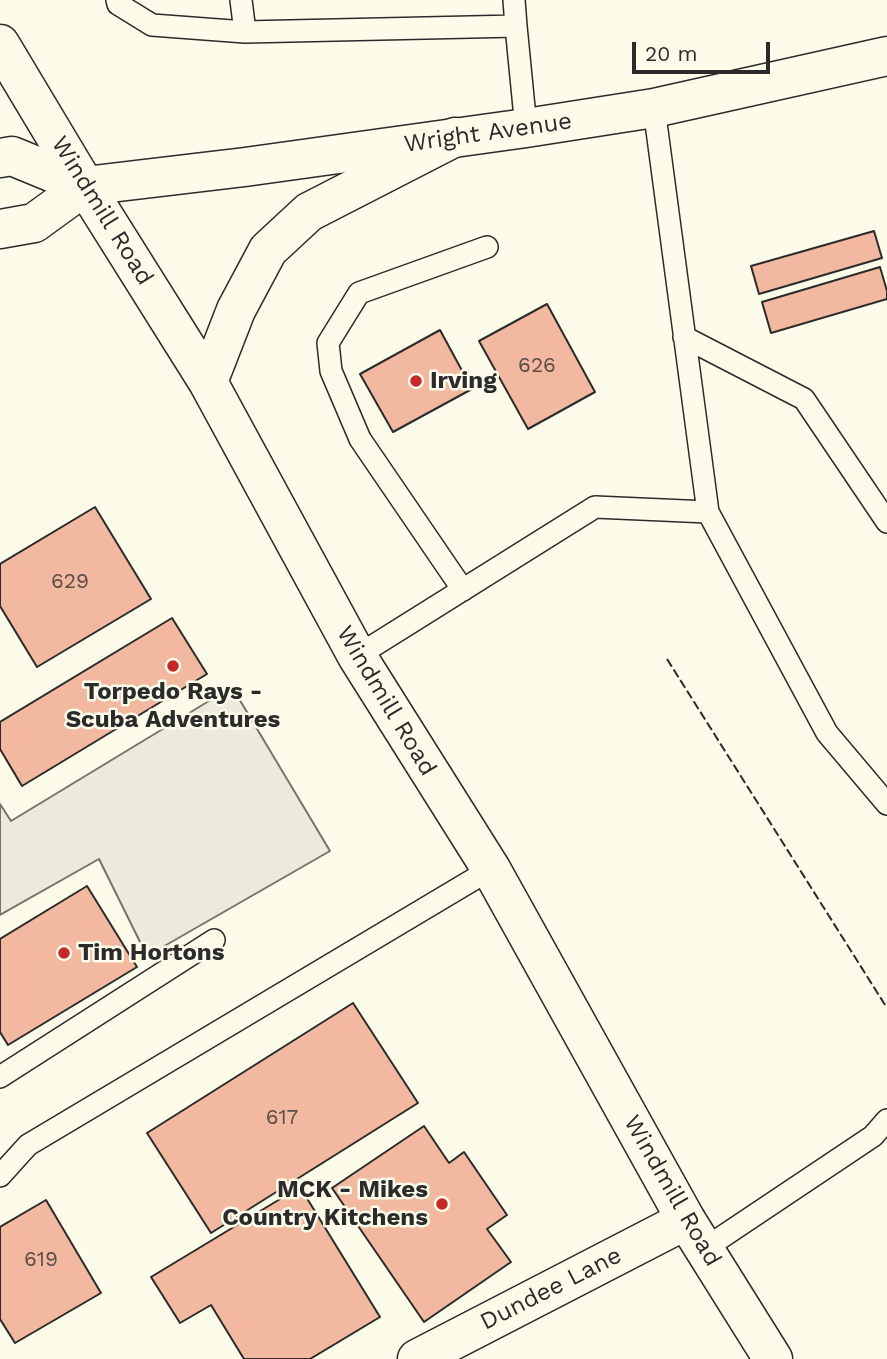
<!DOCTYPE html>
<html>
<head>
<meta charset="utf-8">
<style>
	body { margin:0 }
	#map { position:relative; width:887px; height:1359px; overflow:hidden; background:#fdfbea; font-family:"Work Sans",sans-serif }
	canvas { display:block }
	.scale { position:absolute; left:632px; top:42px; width:138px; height:32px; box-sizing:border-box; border:4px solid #2b2b2b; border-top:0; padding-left:9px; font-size:21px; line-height:24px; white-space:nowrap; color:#2b2b2b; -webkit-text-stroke:5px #fdfbea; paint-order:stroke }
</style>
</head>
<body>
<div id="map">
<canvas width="887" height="1359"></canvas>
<div class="scale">20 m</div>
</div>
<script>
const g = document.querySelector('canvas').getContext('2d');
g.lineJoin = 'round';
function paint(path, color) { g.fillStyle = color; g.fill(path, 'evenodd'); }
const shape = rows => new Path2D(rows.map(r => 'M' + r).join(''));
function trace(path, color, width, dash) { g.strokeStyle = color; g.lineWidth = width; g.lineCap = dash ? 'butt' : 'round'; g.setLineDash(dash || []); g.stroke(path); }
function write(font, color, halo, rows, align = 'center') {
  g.font = font + ' "Work Sans",sans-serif'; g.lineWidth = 5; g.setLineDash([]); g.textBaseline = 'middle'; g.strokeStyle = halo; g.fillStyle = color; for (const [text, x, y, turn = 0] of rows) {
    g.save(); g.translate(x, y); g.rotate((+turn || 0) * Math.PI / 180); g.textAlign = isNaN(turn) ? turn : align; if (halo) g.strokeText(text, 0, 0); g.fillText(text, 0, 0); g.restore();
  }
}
const parking = shape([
	[232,687,330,851,147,956,99,859,0,915,0,804,11,821,232,687]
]);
const building = shape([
	[874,231,882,258,759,294,751,266,874,231],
	[880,267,887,291,887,299,771,333,762,302,880,267],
	[547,304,595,392,528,429,479,341,547,304],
	[440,330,472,389,393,432,360,374,440,330],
	[95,507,151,599,37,667,0,606,0,564,95,507],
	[172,618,207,674,22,786,0,749,0,722,172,618],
	[87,886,137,967,8,1045,0,1032,0,939,87,886],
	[353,1003,418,1103,211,1233,147,1133,353,1003],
	[424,1126,449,1163,464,1152,507,1215,487,1229,511,1262,424,1322,332,1188,424,1126],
	[300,1187,380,1317,310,1359,244,1359,211,1305,180,1323,151,1277,300,1187],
	[46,1200,101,1293,15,1343,0,1319,0,1227,46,1200]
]);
const lane = shape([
	[117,0,118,4,152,25,245,32],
	[241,0,245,32,516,26,526,128],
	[514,0,516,26],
	[654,108,708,512,827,733,887,804],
	[684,337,804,399,887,522],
	[463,590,360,439,331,371,328,343,359,293,487,247],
	[357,656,595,507,708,512],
	[0,1077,214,940],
	[0,1176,28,1145,491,869],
	[704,1249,873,1136,887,1120]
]);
const street = shape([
	[0,158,12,156,85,186],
	[0,229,34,223,85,186],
	[417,1359,686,1220]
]);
const secondary = shape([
	[85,186,245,167,526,128,654,108,887,56]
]);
const primary = shape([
	[0,44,85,186,208,382,357,656,491,869,686,1220,773,1359],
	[208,382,236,310,268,250,309,212,455,137]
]);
const fence = shape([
	[667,659,887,1008]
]);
const markers = [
	[416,381,7,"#c62828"],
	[173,666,7,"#c62828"],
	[64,953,7,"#c62828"],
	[442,1204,7,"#c62828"]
];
const numberNames = [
	["626",537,366],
	["629",70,582],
	["617",282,1118],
	["619",41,1260]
];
const streetNames = [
	["Wright Avenue",488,133,-8],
	["Windmill Road",102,211,58],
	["Windmill Road",386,701,59],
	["Windmill Road",672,1191,60],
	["Dundee Lane",551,1289,-27]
];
const poiNames = [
	["Irving",430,381],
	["Torpedo Rays -",173,692,"center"],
	["Scuba Adventures",173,720,"center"],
	["Tim Hortons",78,953],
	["MCK - Mikes",428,1190,"right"],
	["Country Kitchens",428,1218,"right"]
];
paint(parking, '#eceadb');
trace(parking, '#74746e', 2);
paint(building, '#f2b8a0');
trace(building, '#2b2b2b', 2);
trace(lane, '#2b2b2b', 24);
trace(street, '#2b2b2b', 41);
trace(secondary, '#2b2b2b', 41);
trace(primary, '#2b2b2b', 41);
trace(lane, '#fdfbea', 21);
trace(street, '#fdfbea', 38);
trace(secondary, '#fdfbea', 38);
trace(primary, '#fdfbea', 38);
trace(fence, '#2b2b2b', 2, [9, 3.5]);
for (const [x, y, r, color] of markers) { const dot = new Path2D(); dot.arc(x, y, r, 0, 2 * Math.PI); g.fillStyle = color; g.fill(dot); trace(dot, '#fdfbea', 2.5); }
write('21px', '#5d4e48', null, numberNames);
write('24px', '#2b2b2b', '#fdfbea', streetNames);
write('bold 24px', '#2b2b2b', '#fdfbea', poiNames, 'left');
</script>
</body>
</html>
